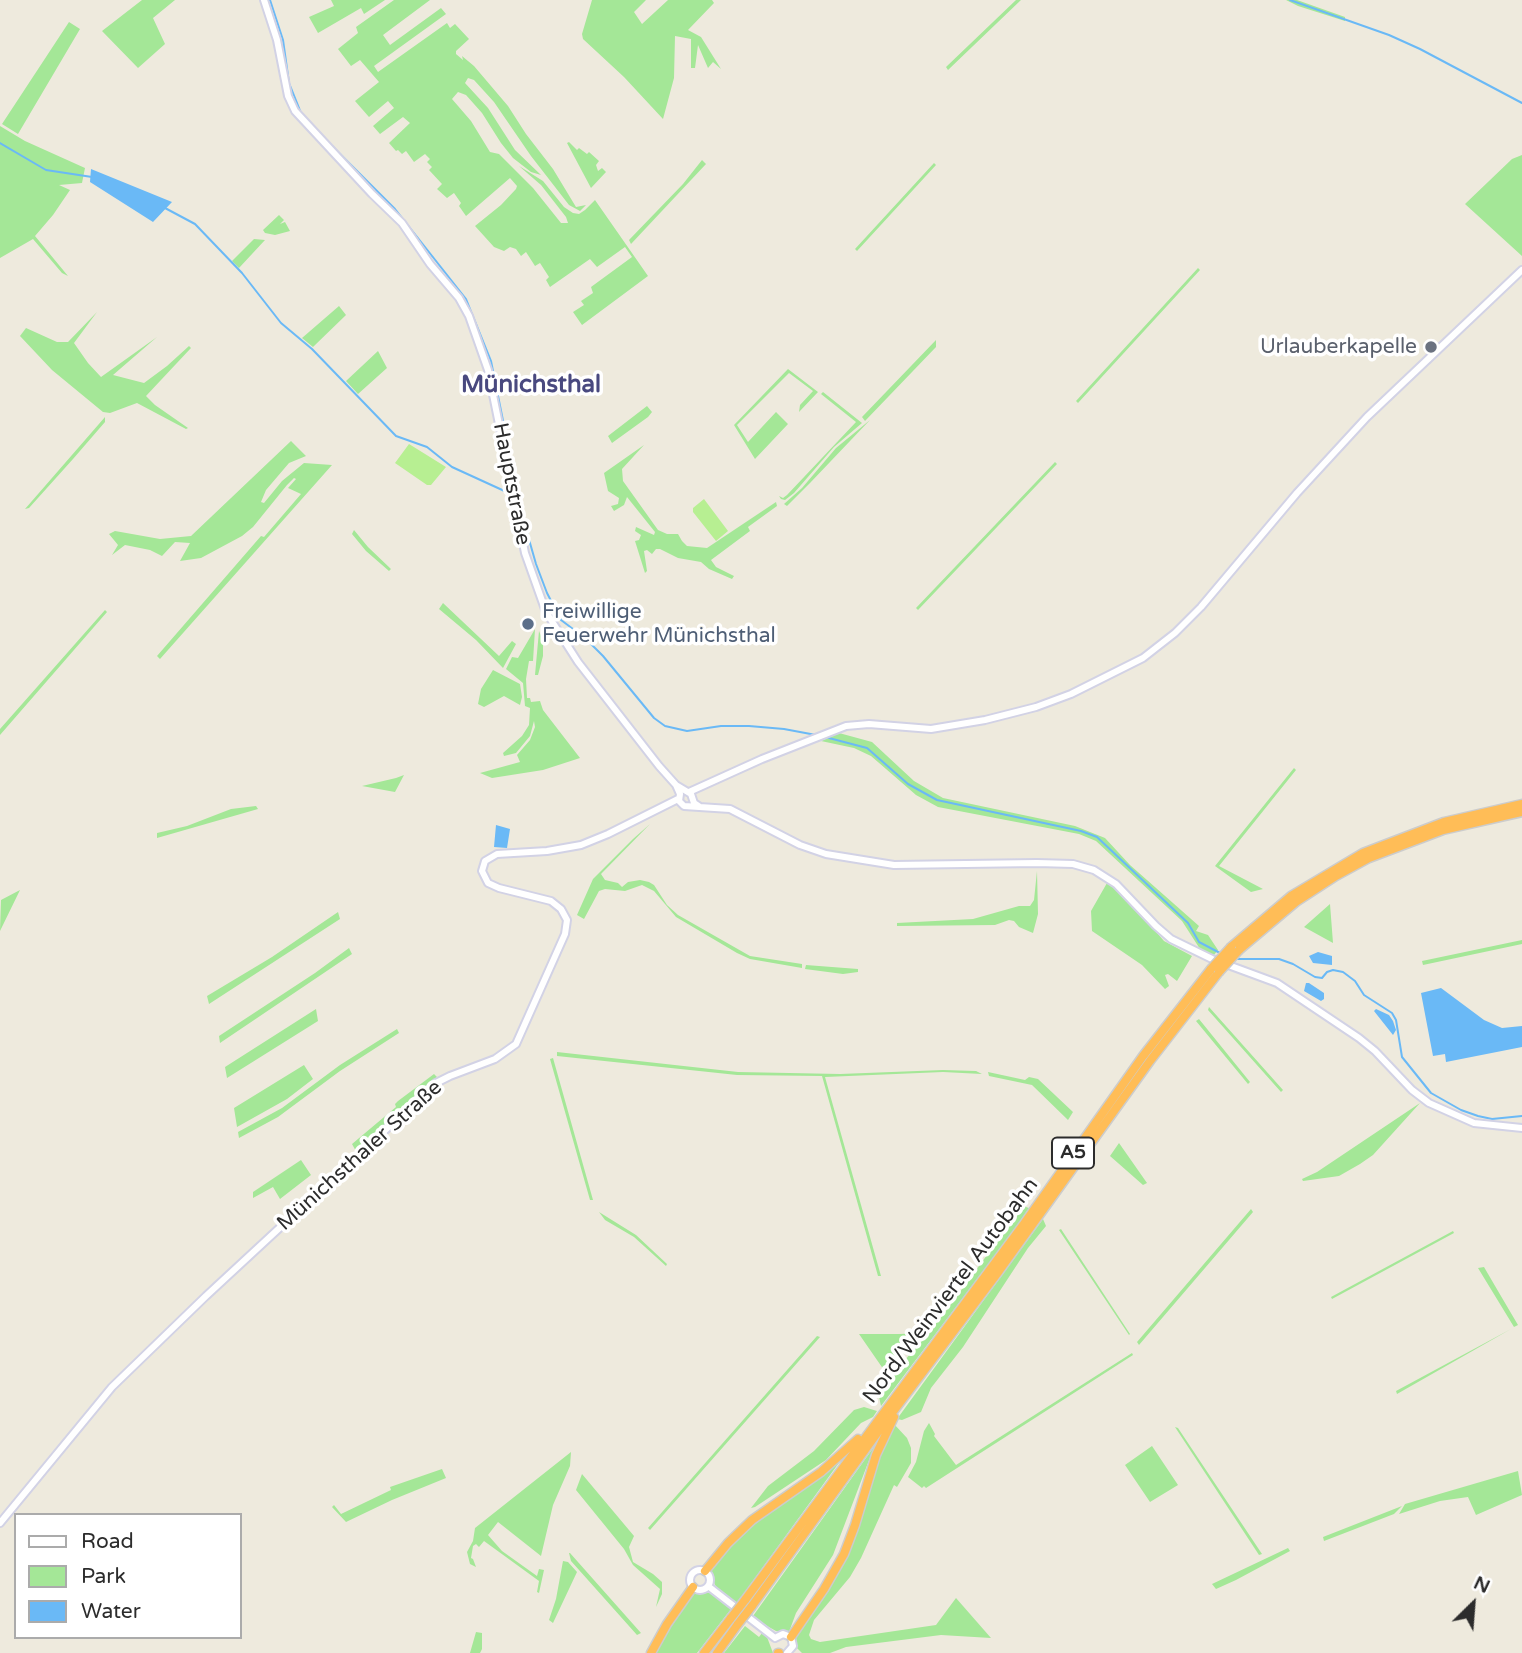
<!DOCTYPE html>
<html>
<head>
<meta charset="utf-8">
<style>
	body { margin:0 }
	#map { position:relative; width:1522px; height:1653px; overflow:hidden; background:#eeeadd; font-family:"Varela Round",sans-serif }
	canvas { display:block }
	.legend { position:absolute; left:14px; top:1513px; width:228px; height:126px; box-sizing:border-box; background:#fff; border:2px solid #ababab; margin:0; padding:9px 12px; list-style:none; font-size:21px; color:#2c2c2c }
	.legend li { display:flex; align-items:center; gap:14px; height:35px }
	.legend b { width:35px; border:2px solid #ababab }
	.north { position:absolute; left:1438px; top:1569px; width:70px; height:70px; -webkit-text-stroke:5px #fff; paint-order:stroke; rotate:25deg; font-size:19px; font-weight:700; line-height:28px; text-align:center; color:#2c2c2c }
	.north::after { content:''; display:block; margin:auto; width:24px; height:32px; background:#2c2c2c; clip-path:polygon(50% 0,100% 100%,50% 72%,0 100%) }
</style>
</head>
<body>
<div id="map">
<canvas width="1522" height="1653"></canvas>
<ul class="legend">
<li><b style="height:9px;background:#fff"></b>Road</li>
<li><b style="height:19px;background:#a4e797"></b>Park</li>
<li><b style="height:19px;background:#6ab9f6"></b>Water</li>
</ul>
<div class="north">N</div>
</div>
<script>
const g = document.querySelector('canvas').getContext('2d');
g.lineJoin = 'round';
function paint(path, color) { g.fillStyle = color; g.fill(path, 'evenodd'); }
const shape = rows => new Path2D(rows.map(r => 'M' + r).join(''));
function trace(path, color, width, dash) { g.strokeStyle = color; g.lineWidth = width; g.lineCap = dash ? 'butt' : 'round'; g.setLineDash(dash || []); g.stroke(path); }
function write(font, color, halo, rows, align = 'center') {
  g.font = font + ' "Varela Round",sans-serif'; g.lineWidth = 7; g.setLineDash([]); g.textBaseline = 'middle'; g.strokeStyle = halo; g.fillStyle = color; for (const [text, x, y, turn = 0] of rows) {
    g.save(); g.translate(x, y); g.rotate((+turn || 0) * Math.PI / 180); g.textAlign = isNaN(turn) ? turn : align; if (halo) g.strokeText(text, 0, 0); g.fillText(text, 0, 0); g.restore();
  }
}
const green = shape([
	[142,0,175,0,153,18,165,44,138,68,102,31],
	[331,0,385,0,364,14,361,8,318,33,309,17,334,6],
	[394,0,430,0,383,35,390,45,441,8,446,14,374,66,378,72,447,23,450,28,455,24,469,39,456,51,456,54,463,60,462,56,474,66,508,106,526,134,553,169,576,207,586,205,580,211,569,205,531,156,494,102,474,80,468,78,465,83,488,108,515,150,541,175,531,172,513,158,501,143,482,113,466,95,458,92,452,99,471,121,490,152,499,154,533,188,561,223,568,223,566,217,541,185,519,166,543,181,564,207,573,213,579,214,585,210,595,200,648,276,582,325,573,312,584,305,581,301,593,293,591,287,632,257,625,247,597,267,590,259,550,287,546,280,549,277,540,263,535,266,526,252,521,256,516,249,510,247,504,251,494,247,475,226,501,205,516,189,517,186,510,178,466,216,459,206,461,203,454,193,447,198,437,189,442,184,429,170,432,167,427,162,430,159,425,154,414,162,406,151,402,154,398,150,396,151,389,143,410,123,403,117,380,134,373,126,394,108,388,101,369,117,355,101,379,82,360,60,351,66,338,49,358,33,356,27],
	[592,0,646,0,634,12,642,24,668,0,712,0,714,3,688,30,701,37,721,69,713,62,708,68,698,45,695,68,691,68,691,39,675,36,674,78,663,119,624,77,583,39,582,34],
	[1016,0,1021,0,948,70,946,67],
	[1286,0,1297,0,1345,17,1345,21,1298,6],
	[69,22,80,29,18,134,2,124],
	[0,126,25,141,85,168,82,183,59,185,70,190,53,215,35,236,68,276,62,273,33,239,0,258],
	[569,142,577,150,579,148,587,154,589,152,599,161,596,165,598,171,602,168,606,172,591,188,567,143],
	[1522,155,1522,256,1465,204,1512,159],
	[702,160,706,164,631,244,629,240,683,184],
	[934,163,936,165,857,251,855,249],
	[279,215,284,220,280,224,285,222,290,231,275,235,265,233,263,230],
	[254,239,265,240,239,268,232,261],
	[1198,268,1200,270,1078,403,1076,401],
	[339,306,346,315,313,347,302,338],
	[97,312,74,343,88,363,101,377,157,337,113,375,144,383,167,366,189,346,191,348,146,396,155,405,188,428,186,429,137,403,110,413,103,412,52,370,20,336,26,328,57,342,68,342],
	[936,340,936,347,865,421,862,417],
	[378,351,387,368,358,394,346,381],
	[788,369,818,392,799,412,800,405,813,391,789,373,737,425,748,442,776,412,788,424,755,459,734,425],
	[823,392,862,423,834,447,794,493,785,500,781,499,779,496,783,498,787,495,856,422,821,394],
	[647,406,652,412,648,417,612,443,608,436],
	[105,417,105,422,73,459,29,508,25,509],
	[870,420,810,483,787,506,784,504,802,488,836,448],
	[291,441,306,456,289,463,266,490,261,502,264,503,282,481,304,463,332,465,160,659,157,656,261,536,264,537,301,494,288,488,296,479,294,478,287,485,253,527,242,536,201,558,180,561,190,543,175,542,162,556,150,550,125,545,112,555,118,545,109,534,115,531,160,539,191,536],
	[644,445,622,469,623,481,658,530,667,534,678,534,682,541,687,546,707,548,776,502,777,506,748,527,750,531,711,560,716,567,734,576,732,579,709,569,701,562,678,558,660,549,656,549,652,554,647,550,644,551,647,571,645,573,635,541,639,540,641,535,635,531,636,527,654,535,655,532,627,497,624,505,614,511,611,506,618,504,619,498,608,491,604,473],
	[1055,462,1057,464,918,610,916,608],
	[354,530,368,547,391,569,389,571,366,551,352,534],
	[443,603,499,656,512,641,516,644,503,668,476,640,439,609],
	[105,610,107,612,0,735,0,729],
	[535,629,533,661,529,661,526,679,527,698,530,698,531,702,540,701,543,710,580,758,543,770,492,778,480,773,520,762,517,755,530,740,535,727,534,721,530,736,516,753,504,756,503,753,522,736,529,725,530,708,525,706,523,683,506,669,512,657,518,658],
	[539,631,543,641,543,656,538,675,535,675],
	[493,670,520,684,522,697,520,705,504,696,484,707,478,704,481,689],
	[839,733,872,742,914,781,943,798,1075,826,1105,838,1130,865,1199,926,1196,931,1208,935,1218,950,1214,955,1200,949,1182,921,1096,841,1079,834,938,807,916,795,871,756,854,748,821,741],
	[1294,768,1296,770,1219,866,1263,889,1251,892,1215,866],
	[404,775,395,792,362,786,396,778],
	[256,806,258,809,157,838,157,833,187,826,231,809],
	[650,824,601,874,605,880,618,883,622,887,628,882,640,880,649,882,654,885,667,905,678,915,750,956,802,964,802,968,750,959,737,953,676,917,654,891,642,885,625,891,605,889,599,891,584,919,577,915,593,879,633,839],
	[1037,871,1038,914,1033,933,1019,927,1014,921,1009,920,995,925,897,926,897,923,973,919,1019,906,1030,906,1034,900],
	[1107,883,1125,896,1164,941,1192,956,1177,981,1168,974,1165,975,1169,986,1165,989,1142,965,1092,931,1091,911],
	[20,890,0,931,1,900],
	[1330,904,1333,943,1304,927],
	[338,912,340,919,209,1004,207,996,272,957],
	[1522,940,1522,944,1423,965,1422,961],
	[349,948,352,954,220,1043,219,1036,315,973],
	[806,965,858,969,858,972,843,974,805,969],
	[1209,1007,1283,1090,1281,1092,1208,1010],
	[316,1009,318,1021,227,1078,225,1067],
	[1199,1019,1250,1082,1248,1084,1196,1021],
	[397,1029,399,1033,340,1071,278,1117,239,1138,238,1132,282,1108,340,1065],
	[557,1052,738,1072,840,1074,943,1070,976,1071,982,1074,943,1072,825,1077,881,1276,878,1276,822,1076,737,1075,557,1056],
	[553,1058,593,1200,590,1200,550,1059],
	[304,1065,313,1079,287,1099,237,1127,234,1108],
	[988,1072,1025,1080,1029,1077,1038,1079,1073,1112,1068,1120,1032,1085,989,1076],
	[434,1074,437,1077,357,1153,352,1144,396,1107,395,1104,398,1101],
	[1420,1103,1373,1155,1360,1164,1339,1176,1303,1181,1302,1179,1317,1172],
	[1119,1143,1147,1183,1143,1185,1110,1156],
	[301,1160,311,1175,280,1199,273,1187,253,1198,253,1192],
	[1023,1206,1029,1208,1014,1230,881,1406,878,1392,880,1382,905,1360,943,1315],
	[1251,1209,1253,1212,1139,1345,1137,1342],
	[599,1212,636,1235,667,1264,666,1266,634,1237,605,1220],
	[1043,1219,1046,1226,1028,1248,963,1347,931,1388,921,1412,902,1420,897,1419],
	[1061,1229,1130,1334,1129,1335,1059,1230],
	[1453,1231,1454,1233,1332,1299,1331,1297],
	[1484,1267,1498,1291,1518,1325,1514,1327,1478,1268],
	[1511,1329,1397,1394,1396,1391],
	[924,1333,886,1373,859,1334,899,1334],
	[817,1336,820,1337,650,1530,648,1528],
	[1132,1353,1133,1355,926,1488,924,1486,922,1488,908,1477,916,1462,924,1431,929,1423,935,1434,934,1436,956,1465],
	[864,1407,877,1411,873,1417,861,1423,826,1460,755,1507,751,1508,768,1486,814,1451,854,1410],
	[894,1424,907,1438,911,1448,911,1463,897,1487,894,1485,861,1558,850,1577,814,1620,809,1635,811,1639,820,1642,936,1625,956,1598,991,1638,941,1635,846,1647,830,1653,802,1653,796,1647,795,1637,824,1594,881,1451],
	[1175,1427,1178,1428,1262,1554,1259,1555],
	[881,1437,871,1455,833,1555,796,1613,789,1632,776,1631,767,1626,753,1616],
	[1152,1446,1178,1485,1150,1502,1125,1465],
	[571,1452,570,1466,553,1505,541,1556,498,1522,488,1535,502,1551,537,1576,539,1569,544,1570,539,1593,537,1592,539,1581,484,1541,479,1547,476,1544,473,1546,471,1558,473,1559,476,1567,470,1564,467,1552,473,1541,475,1528],
	[841,1460,736,1604,717,1589,709,1572,732,1544,775,1507,817,1480],
	[442,1469,446,1478,392,1500,346,1522,332,1507,334,1505,341,1514,391,1490,390,1487],
	[1518,1471,1522,1495,1476,1515,1468,1497,1440,1501,1399,1514,1405,1504],
	[582,1474,634,1536,629,1547,633,1562,653,1574,662,1582,662,1594,656,1607,660,1589,633,1565,624,1549,576,1490],
	[1402,1506,1394,1514,1324,1541,1323,1537],
	[1288,1548,1290,1551,1236,1580,1216,1589,1212,1584],
	[569,1553,570,1553,641,1633,637,1635,571,1561],
	[563,1561,568,1562,577,1572,553,1623,549,1620,556,1599],
	[694,1592,710,1593,731,1609,697,1653,654,1653,673,1621],
	[745,1626,759,1637,762,1633,767,1637,773,1653,724,1653],
	[476,1632,482,1633,482,1649,480,1653,470,1653]
]);
const pitch = shape([
	[409,444,446,467,431,485,427,485,395,463],
	[704,499,728,531,716,541,693,512,693,508]
]);
const water = shape([
	[91,169,172,202,153,222,90,182],
	[496,825,510,829,507,848,494,847],
	[1318,952,1332,956,1332,965,1313,963,1309,956],
	[1306,983,1309,983,1324,993,1324,999,1321,1001,1304,991],
	[1441,988,1484,1020,1502,1028,1522,1026,1522,1047,1446,1062,1445,1054,1433,1056,1421,993],
	[1376,1009,1389,1015,1393,1021,1396,1030,1393,1035,1374,1011]
]);
const stream = shape([
	[270,0,283,40,289,83,301,113],
	[1290,0,1389,35,1420,49,1522,103],
	[321,135,395,209,466,299,491,361,522,515,536,564,547,593,561,620,585,638,603,656,654,718,665,726,687,731,721,726,749,726,784,729,816,735],
	[0,143,46,170,92,177],
	[165,208,195,224,242,273,281,323,312,349,396,436,427,447,452,467,511,494],
	[825,737,867,748,908,784,937,800,1081,831,1097,837,1188,923,1199,942,1220,953],
	[1235,959,1279,959,1293,964,1315,977,1322,978,1327,972,1333,970,1343,972,1355,981,1364,995,1392,1013,1396,1020,1402,1057,1431,1093,1461,1110,1478,1116,1492,1119,1522,1116]
]);
const secondary = shape([
	[264,0,277,40,288,96,295,111,372,194,402,223,430,264,459,298,469,316,488,370,525,553,546,612,578,662,659,766,676,785,691,794,694,803,700,807],
	[676,785,680,794,679,801,684,806,730,809,800,845,826,854,894,865,1037,863,1073,864,1094,870,1116,884,1156,926,1171,939,1212,959,1277,983,1359,1038,1375,1051,1412,1090,1429,1103,1474,1123,1522,1128],
	[689,792,762,759,846,726,869,724,931,729,985,720,1036,707,1071,694,1143,658,1175,633,1201,607,1297,493,1367,417,1522,270],
	[0,1523,112,1387,206,1296,436,1083,450,1076,495,1059,516,1044,565,934,567,920,561,909,551,901,499,888,488,883,482,871,485,861,497,854,547,851,581,845,608,834,678,799],
	'690 1580a10 10 0 1 1 20 0a10 10 0 1 1-20 0Z',
	[708,1586,775,1638],
	[775,1638,783,1634,791,1637,793,1646,787,1653]
]);
const highway = shape([
	[1231,947,1291,896,1363,853,1444,822,1522,804],
	[1239,950,1296,902,1336,876,1369,858,1443,830,1522,812],
	[705,1571,728,1543,752,1520,821,1472,858,1439],
	[745,1600,1024,1224,1143,1056,1211,969],
	[752,1606,883,1425,999,1271,1150,1061,1219,972],
	[791,1637,824,1589,844,1554,855,1525,876,1455,894,1417],
	[651,1653,667,1624,693,1587],
	[704,1653,731,1618],
	[717,1653,738,1624],
	[778,1653,779,1653]
]);
const highwayBridge = shape([
	[1211,969,1231,947],
	[1219,972,1239,950],
	[731,1618,745,1600],
	[738,1624,752,1606]
]);
const markers = [
	[1431,347,7,"#6b7280"],
	[528,624,7,"#5c6f8a"]
];
const shields = [
	[1073,1153,42]
];
const shieldNames = [
	["A5",1073,1153]
];
const worshipNames = [
	["Urlauberkapelle",1417,347]
];
const streetNames = [
	["Hauptstraße",511,484,79],
	["Münichsthaler Straße",360,1156,-42],
	["Nord/Weinviertel Autobahn",951,1291,-53]
];
const serviceNames = [
	["Freiwillige",542,612],
	["Feuerwehr Münichsthal",542,636]
];
const quarterNames = [
	["Münichsthal",531,386]
];
paint(green, '#a4e797');
paint(pitch, '#b7ef92');
paint(water, '#6ab9f6');
trace(stream, '#6ab9f6', 2);
trace(secondary, '#d2d2e5', 10);
trace(highway, '#ccc', 11);
trace(secondary, '#fff', 6);
trace(highway, '#ffbd57', 8);
trace(highwayBridge, '#ccc', 11, []);
trace(highwayBridge, '#ffbd57', 8);
for (const [x, y, r, color] of markers) { const dot = new Path2D(); dot.arc(x, y, r, 0, 2 * Math.PI); g.fillStyle = color; g.fill(dot); trace(dot, '#fff', 2.5); }
for (const [x, y, w] of shields) { const box = new Path2D(); box.roundRect(x - w / 2, y - 15.5, w, 31, 5); g.fillStyle = '#fff'; g.fill(box); trace(box, '#2c2c2c', 2); }
write('bold 19px', '#2c2c2c', null, shieldNames);
write('21px', '#5b616d', '#fff', worshipNames, 'right');
write('21px', '#2c2c2c', '#fff', streetNames);
write('21px', '#4e5e75', '#fff', serviceNames, 'left');
write('bold 24px', '#49497f', '#fff', quarterNames);
</script>
</body>
</html>
